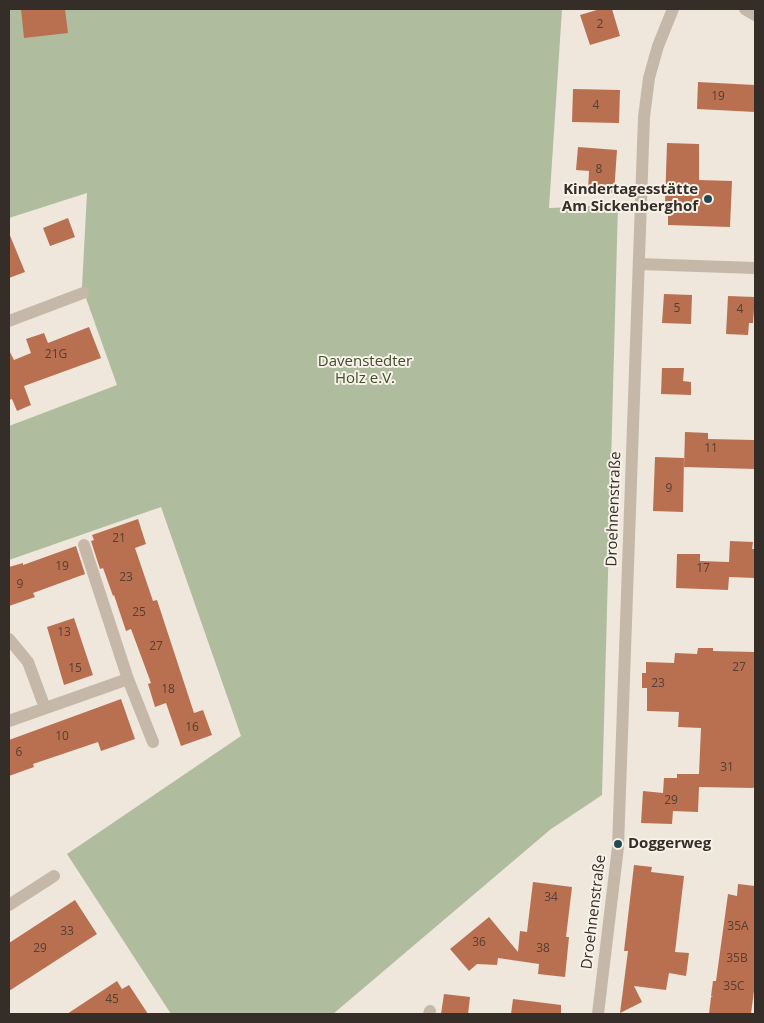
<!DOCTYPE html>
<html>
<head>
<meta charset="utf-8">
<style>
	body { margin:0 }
	#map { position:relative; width:764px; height:1023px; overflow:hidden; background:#efe7dc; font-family:"Open Sans",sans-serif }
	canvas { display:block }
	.frame { position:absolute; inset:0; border:10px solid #342d28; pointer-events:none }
</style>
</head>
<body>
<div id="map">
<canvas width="764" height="1023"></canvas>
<div class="frame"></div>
</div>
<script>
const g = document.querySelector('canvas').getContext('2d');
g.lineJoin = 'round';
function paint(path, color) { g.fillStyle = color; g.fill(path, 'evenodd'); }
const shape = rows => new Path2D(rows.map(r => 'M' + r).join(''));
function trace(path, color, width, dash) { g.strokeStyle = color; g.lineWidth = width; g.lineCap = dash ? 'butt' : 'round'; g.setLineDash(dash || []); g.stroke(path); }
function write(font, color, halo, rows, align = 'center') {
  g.font = font + ' "Open Sans",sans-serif'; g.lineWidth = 4; g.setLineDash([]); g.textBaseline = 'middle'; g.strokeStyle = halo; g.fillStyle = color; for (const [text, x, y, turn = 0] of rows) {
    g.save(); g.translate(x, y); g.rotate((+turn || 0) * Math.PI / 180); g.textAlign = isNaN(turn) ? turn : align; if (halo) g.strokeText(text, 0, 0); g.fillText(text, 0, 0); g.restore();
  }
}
const green = shape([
	[9,9,562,9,549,208,618,205,602,795,551,829,333,1014,171,1014,67,854,241,736,161,507,9,560,9,426,117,385,82,287,87,193,9,218]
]);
const building = shape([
	[21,9,65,9,68,33,24,38],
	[600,9,612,9,620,36,590,45,580,15],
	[698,82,755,85,755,112,697,109],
	[573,89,620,90,619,123,572,122],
	[667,143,699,144,699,180,732,181,730,227,668,225,668,205,665,205],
	[578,147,617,150,614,193,588,191,589,171,576,170],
	[68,218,75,237,50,246,43,228],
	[9,233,25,272,9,278],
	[664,294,692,295,691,324,662,323],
	[728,296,755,297,753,323,749,323,748,335,726,334],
	[89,327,101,358,24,386,31,405,17,411,12,399,9,400,9,350,14,360,31,353,26,339,44,333,48,343],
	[662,368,684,368,683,381,691,382,691,395,661,394],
	[685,432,708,433,708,439,755,440,755,469,684,467],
	[655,457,684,458,683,512,653,511],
	[138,519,146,544,135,548,153,601,157,600,194,713,203,710,212,735,181,746,166,703,155,707,148,684,151,683,131,629,126,631,114,595,113,596,103,568,100,569,91,541,94,540,92,535],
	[730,541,753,542,752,549,755,549,755,578,729,577,728,590,676,588,677,554,700,554,700,561,729,562],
	[76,546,85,574,33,593,35,597,9,606,9,567,23,563,23,565],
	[74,618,93,675,64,685,47,627],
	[698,648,713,648,713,651,755,652,755,786,753,788,699,787,698,812,673,811,672,824,641,823,643,791,663,793,664,778,677,778,677,774,699,774,701,728,678,727,679,712,647,711,647,688,642,688,642,673,646,673,646,662,674,663,675,653,697,654],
	[121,699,135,739,101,751,98,742,33,764,34,767,9,776,9,740],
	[634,865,652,867,651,872,684,876,675,952,689,953,686,976,669,973,666,990,634,986,642,1002,620,1013,628,951,624,951],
	[533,882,572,887,566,937,569,937,565,977,538,974,539,964,498,958,497,965,477,964,469,971,450,949,489,917,518,952,520,931,527,932],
	[738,884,755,886,755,983,751,1014,709,1014,711,997,713,996,711,996,713,981,716,981,728,894,737,896],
	[75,900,97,934,9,991,9,943],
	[117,981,122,989,129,985,148,1014,67,1014],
	[444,994,470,997,468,1014,441,1014],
	[513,999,561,1005,561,1014,511,1014]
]);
const minor = shape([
	[745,9,755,15],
	[639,264,755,268],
	[9,321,83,293],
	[84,545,128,679,153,742],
	[9,639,28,662,45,708],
	[9,721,128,679],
	[9,905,54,876],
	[429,1014,430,1011],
	[598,1014,618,847,644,117,649,78,658,46,673,9]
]);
const markers = [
	[708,199,5,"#224b51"],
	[618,844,5,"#224b51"]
];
const numberNames = [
	["2",600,25],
	["19",718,97],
	["4",596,106],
	["8",599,170],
	["5",677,309],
	["4",740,310],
	["21G",56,355],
	["11",711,449],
	["9",669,489],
	["21",119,539],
	["19",62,567],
	["17",703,569],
	["23",126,578],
	["9",20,585],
	["25",139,613],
	["13",64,633],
	["27",156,647],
	["27",739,668],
	["15",75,669],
	["23",658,684],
	["18",168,690],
	["16",192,728],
	["10",62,737],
	["6",19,753],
	["31",727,768],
	["29",671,801],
	["34",551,898],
	["35A",738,927],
	["33",67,932],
	["36",479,943],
	["29",40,949],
	["38",543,949],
	["35B",737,959],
	["35C",734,987],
	["45",112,1000]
];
const poiNames = [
	["Kindertagesstätte",698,190],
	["Am Sickenberghof",698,207],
	["Doggerweg",628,844,"left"]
];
const parkNames = [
	["Davenstedter",365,362],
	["Holz e.V.",365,379]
];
const streetNames = [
	["Droehnenstraße",614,509,-88],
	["Droehnenstraße",594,912,-83]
];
paint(green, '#b0bc9e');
paint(building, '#b97050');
trace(minor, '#c6b8a9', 12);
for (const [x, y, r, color] of markers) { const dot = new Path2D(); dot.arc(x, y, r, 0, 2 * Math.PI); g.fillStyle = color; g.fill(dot); trace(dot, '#f7f1e8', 2); }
write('12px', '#553e32', null, numberNames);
write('bold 15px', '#342d28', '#f7f1e8', poiNames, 'right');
write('15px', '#414f2f', '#f7f1e8', parkNames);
write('15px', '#342d28', '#f7f1e8', streetNames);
</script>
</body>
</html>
